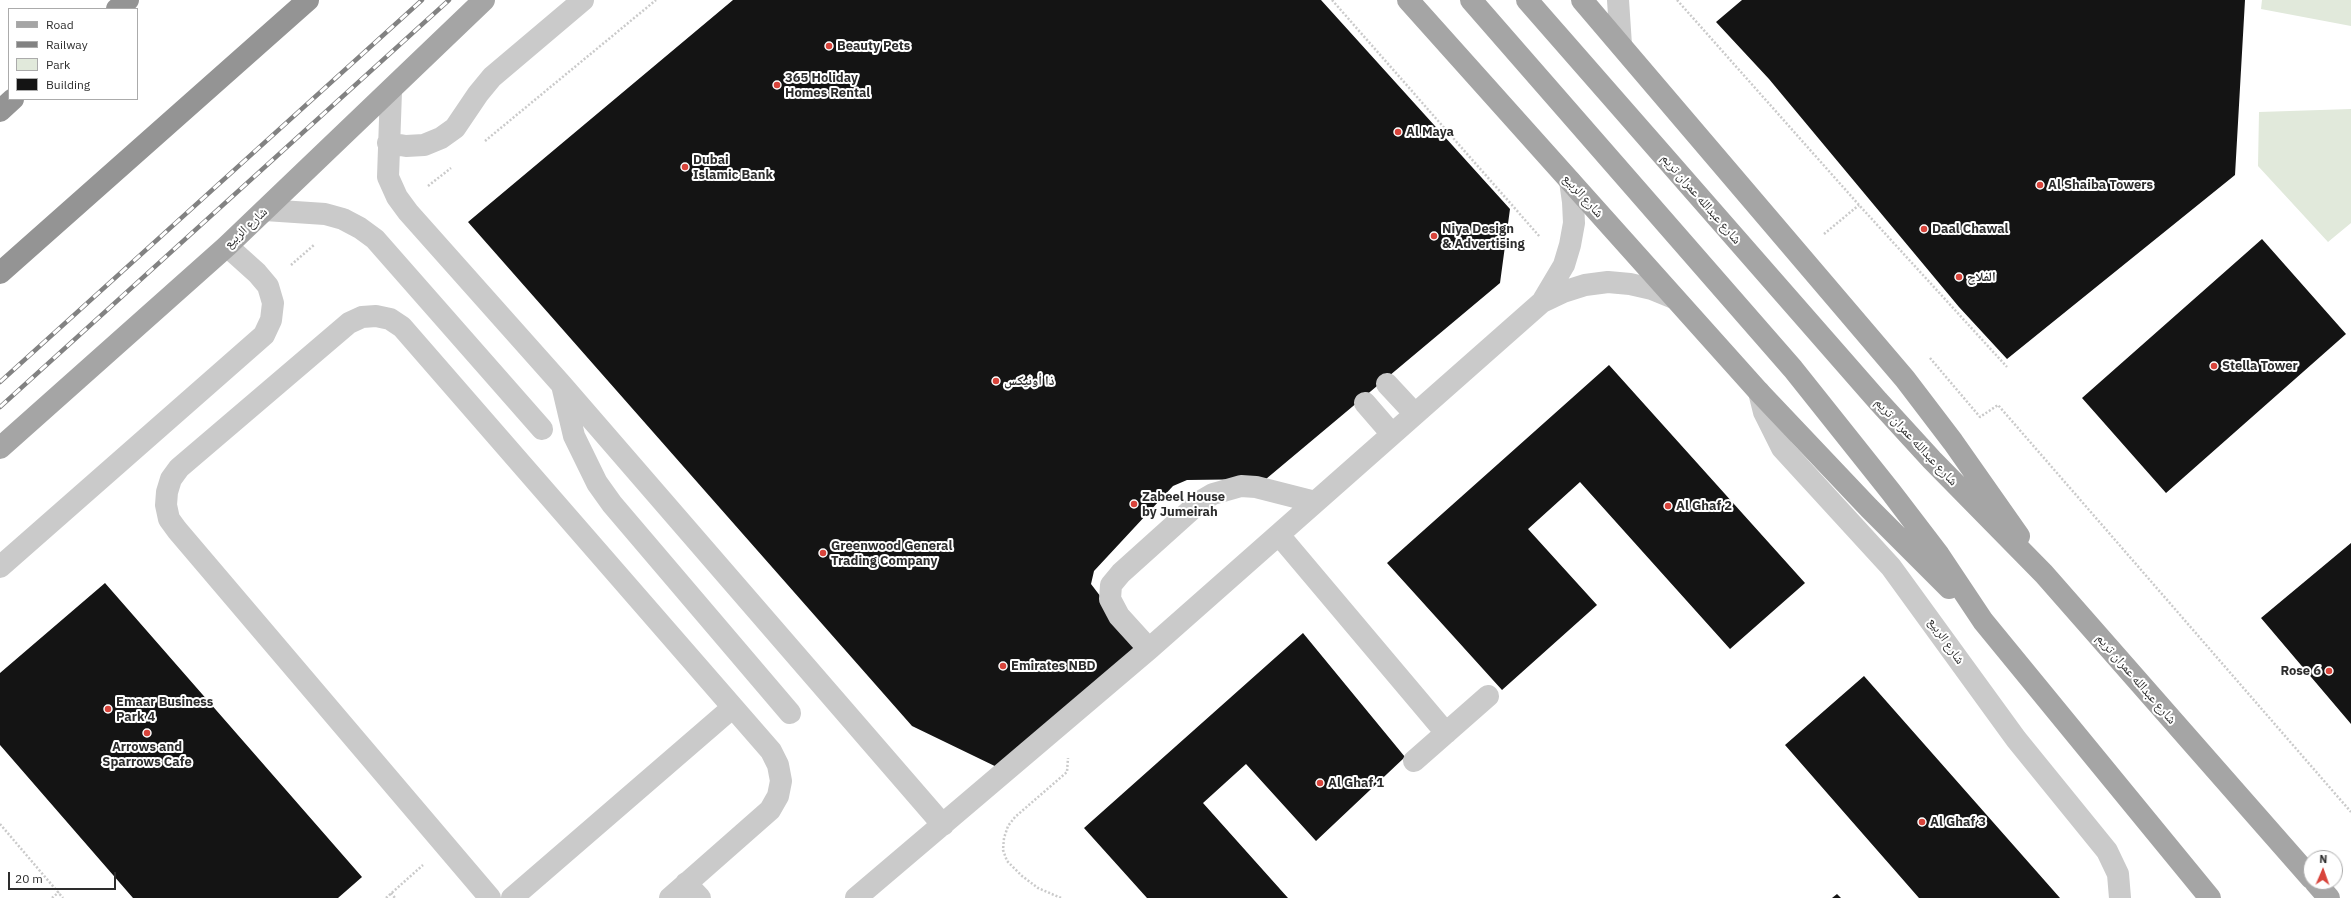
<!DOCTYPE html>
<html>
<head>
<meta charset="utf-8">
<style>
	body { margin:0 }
	#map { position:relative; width:2351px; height:898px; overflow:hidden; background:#fff; font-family:"IBM Plex Sans",sans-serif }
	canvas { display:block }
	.legend { position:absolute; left:8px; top:8px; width:130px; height:92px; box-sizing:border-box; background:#fff; border:1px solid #ababab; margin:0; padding:5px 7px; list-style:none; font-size:12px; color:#2d2d2d }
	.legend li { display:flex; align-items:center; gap:8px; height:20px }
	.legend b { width:20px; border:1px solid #ababab }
	.north { position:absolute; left:2303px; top:850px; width:40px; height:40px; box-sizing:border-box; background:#fff; border:1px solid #ababab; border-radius:50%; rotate:2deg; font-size:11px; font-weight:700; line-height:16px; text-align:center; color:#2d2d2d }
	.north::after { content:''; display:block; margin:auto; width:14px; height:18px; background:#d8443b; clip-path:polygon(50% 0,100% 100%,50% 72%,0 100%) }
	.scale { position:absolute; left:8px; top:872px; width:108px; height:18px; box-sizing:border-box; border:2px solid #2d2d2d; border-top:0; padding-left:5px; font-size:12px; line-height:14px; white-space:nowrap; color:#2d2d2d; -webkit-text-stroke:3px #fff; paint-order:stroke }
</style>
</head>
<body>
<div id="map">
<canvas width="2351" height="898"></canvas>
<ul class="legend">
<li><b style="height:5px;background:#a5a5a5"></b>Road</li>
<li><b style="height:5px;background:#828282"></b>Railway</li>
<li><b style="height:11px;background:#e1e9db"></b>Park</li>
<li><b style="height:11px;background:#141414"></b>Building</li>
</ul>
<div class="north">N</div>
<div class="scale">20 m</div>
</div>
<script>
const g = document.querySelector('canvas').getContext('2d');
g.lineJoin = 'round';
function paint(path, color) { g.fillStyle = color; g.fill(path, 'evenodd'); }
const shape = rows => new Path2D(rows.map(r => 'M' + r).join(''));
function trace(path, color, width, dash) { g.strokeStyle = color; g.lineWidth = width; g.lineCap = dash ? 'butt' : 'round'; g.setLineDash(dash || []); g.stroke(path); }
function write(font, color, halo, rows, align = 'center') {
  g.font = font + ' "IBM Plex Sans","Noto Naskh Arabic",sans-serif'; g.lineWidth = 4; g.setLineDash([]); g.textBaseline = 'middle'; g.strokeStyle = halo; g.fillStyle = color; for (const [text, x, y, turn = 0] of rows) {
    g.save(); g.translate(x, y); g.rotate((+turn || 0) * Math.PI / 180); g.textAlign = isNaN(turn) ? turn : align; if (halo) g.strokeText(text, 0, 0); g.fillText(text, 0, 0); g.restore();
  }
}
const green = shape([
	[2262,0,2351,0,2351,26,2261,9],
	[2351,109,2351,223,2328,242,2258,166,2259,112]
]);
const building = shape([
	[733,0,1321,0,1510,209,1500,283,1266,479,1187,480,1173,486,1094,571,1091,584,1139,647,1003,770,912,726,468,222],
	[1742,0,2245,0,2235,175,2007,359,1959,307,1769,79,1716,22],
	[2262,239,2346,334,2166,493,2082,398],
	[1609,365,1805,583,1730,649,1580,482,1528,529,1597,605,1502,690,1387,563],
	[2351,543,2351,724,2261,618],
	[105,583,362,877,338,898,133,898,0,745,0,673],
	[1303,633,1405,757,1316,841,1246,764,1203,803,1288,898,1147,898,1084,828],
	[1864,676,2060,898,1919,898,1785,745],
	[1837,894,1841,898,1832,898]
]);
const path = shape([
	[1332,0,1540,237],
	[1677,0,1859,205,2007,367],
	[485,141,656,0],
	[428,186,451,168],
	[1824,234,1859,205],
	[291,265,314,245],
	[1930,358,1980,417,1998,405,2351,812],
	[0,824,63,898],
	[391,893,395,898],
	[52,898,59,892],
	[386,898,423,865],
	[1061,898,1038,888,1022,876,1007,861,1003,850,1004,838,1008,826,1015,817,1067,772,1068,758]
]);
const minor = shape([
	[1618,0,1621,45],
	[391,91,388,177,397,197,408,212,562,385,943,825],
	[388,143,406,146,424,145,441,138,455,128,478,94,492,77,583,0],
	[265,210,325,214,343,219,360,228,375,239,542,429],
	[1542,302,1563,292,1585,285,1608,282,1630,284,1652,289,1674,298],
	[1387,384,1414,413],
	[562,385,574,436,597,483,612,504,790,713],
	[1759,392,1764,412,1782,448,1891,567,2016,739,2107,851,2118,874,2120,898],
	[1365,403,1391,433],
	[1279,535,1446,733],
	[0,567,264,335,271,320,273,303,268,286,257,273,227,246],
	[1149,649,1119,616,1110,599,1111,585,1121,573,1201,501,1213,494,1241,486,1256,487,1315,502],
	[1414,761,1488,696],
	[686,883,700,898],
	[490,898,177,530,169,519,166,505,167,492,171,479,179,468,349,323,362,317,376,316,390,319,402,327,771,751,778,765,781,781,778,796,770,810,670,898],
	[512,898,732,708],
	[856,898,1149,649,1542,302,1564,265,1570,245,1574,223,1573,202,1570,181]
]);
const major = shape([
	[1408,0,1759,392,1869,508,1949,588],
	[1471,0,1793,369,1891,492,1939,555,1983,621,2210,898],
	[1527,0,1878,401,1932,460,2044,574,2311,878],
	[1582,0,1905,379,1953,442,2019,536],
	[0,448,227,246,484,0],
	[2315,882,2329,898]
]);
const highway = shape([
	[117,9,128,0],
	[0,111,13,99],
	[0,273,308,0]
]);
const rail = shape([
	[0,382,422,0],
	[0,407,449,0]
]);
const markers = [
	[829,46,4,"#d8443b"],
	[777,85,4,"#d8443b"],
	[1398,132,4,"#d8443b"],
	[685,167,4,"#d8443b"],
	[2040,185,4,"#d8443b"],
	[1924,229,4,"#d8443b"],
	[1434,236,4,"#d8443b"],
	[1959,277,4,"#d8443b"],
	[2214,366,4,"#d8443b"],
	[996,381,4,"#d8443b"],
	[1134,504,4,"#d8443b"],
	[1668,506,4,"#d8443b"],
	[823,553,4,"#d8443b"],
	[1003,666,4,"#d8443b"],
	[2329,671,4,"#d8443b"],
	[108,709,4,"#d8443b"],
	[147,733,4,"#d8443b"],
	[1320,783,4,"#d8443b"],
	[1922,822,4,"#d8443b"]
];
const poiNames = [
	["Beauty Pets",837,46],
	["365 Holiday",785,78],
	["Homes Rental",785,93],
	["Al Maya",1406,132],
	["Dubai",693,160],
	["Islamic Bank",693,175],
	["Al Shaiba Towers",2048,185],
	["Niya Design",1442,229],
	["& Advertising",1442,244],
	["Daal Chawal",1932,229],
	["الفلاح",1967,277],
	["Stella Tower",2222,366],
	["ذا أونيكس",1004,381],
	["Zabeel House",1142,497],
	["by Jumeirah",1142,512],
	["Al Ghaf 2",1676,506],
	["Greenwood General",831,546],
	["Trading Company",831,561],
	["Emirates NBD",1011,666],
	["Rose 6",2321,671,"right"],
	["Emaar Business",116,702],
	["Park 4",116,717],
	["Arrows and",147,747,"center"],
	["Sparrows Cafe",147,762,"center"],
	["Al Ghaf 1",1328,783],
	["Al Ghaf 3",1930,822]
];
const streetNames = [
	["شارع الربيع",1583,196,48],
	["شارع عبدالله عمران تريم",1701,199,49],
	["شارع الربيع",246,228,-43],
	["شارع عبدالله عمران تريم",1916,442,47],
	["شارع الربيع",1946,641,55],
	["شارع عبدالله عمران تريم",2136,679,49]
];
paint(green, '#e1e9db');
paint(building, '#141414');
trace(path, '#cacaca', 2.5, [2, 2]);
trace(minor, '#cacaca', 22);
trace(major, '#a5a5a5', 22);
trace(highway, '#949494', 22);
trace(rail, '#828282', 4.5);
trace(rail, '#fff', 3, [9]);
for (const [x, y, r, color] of markers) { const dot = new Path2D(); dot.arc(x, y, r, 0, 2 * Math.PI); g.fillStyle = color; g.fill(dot); trace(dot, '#fff', 1.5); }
write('bold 13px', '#2d2d2d', '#fff', poiNames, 'left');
write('13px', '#2d2d2d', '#fff', streetNames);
</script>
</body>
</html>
